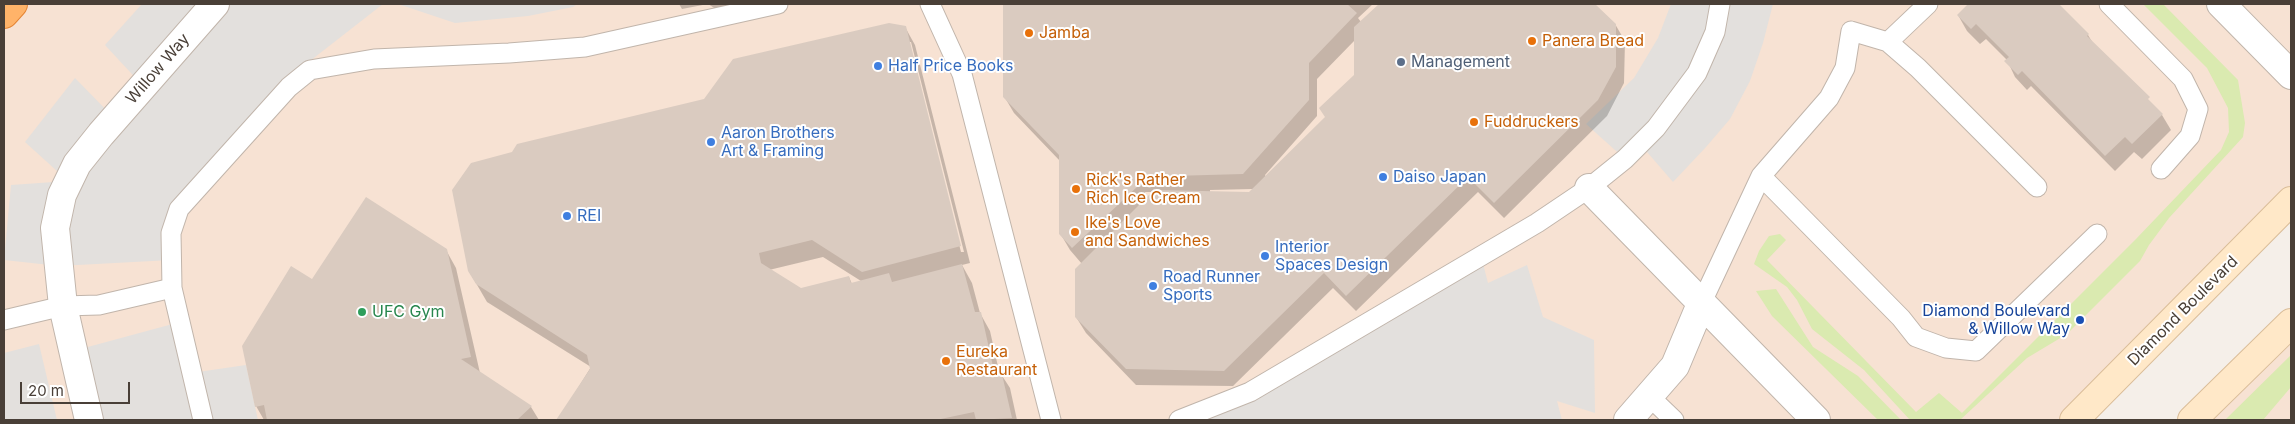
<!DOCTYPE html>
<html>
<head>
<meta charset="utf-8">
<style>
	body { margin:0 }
	#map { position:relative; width:2295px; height:424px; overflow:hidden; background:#f5efe9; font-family:Inter,sans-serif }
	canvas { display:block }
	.frame { position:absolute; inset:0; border:5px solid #493f37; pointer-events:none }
	.scale { position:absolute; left:20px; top:382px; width:110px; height:22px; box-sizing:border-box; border:2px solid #493f37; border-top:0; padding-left:6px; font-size:15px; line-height:18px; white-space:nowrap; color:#493f37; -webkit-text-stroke:4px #fff; paint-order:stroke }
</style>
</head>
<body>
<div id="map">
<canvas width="2295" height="424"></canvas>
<div class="frame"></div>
<div class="scale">20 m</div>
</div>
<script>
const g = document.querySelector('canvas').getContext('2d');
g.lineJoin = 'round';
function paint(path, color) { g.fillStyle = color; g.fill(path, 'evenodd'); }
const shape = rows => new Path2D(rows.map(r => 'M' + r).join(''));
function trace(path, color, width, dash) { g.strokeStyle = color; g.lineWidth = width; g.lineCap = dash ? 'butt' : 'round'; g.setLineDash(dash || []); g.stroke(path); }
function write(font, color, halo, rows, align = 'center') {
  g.font = font + ' Inter,sans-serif'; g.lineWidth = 4; g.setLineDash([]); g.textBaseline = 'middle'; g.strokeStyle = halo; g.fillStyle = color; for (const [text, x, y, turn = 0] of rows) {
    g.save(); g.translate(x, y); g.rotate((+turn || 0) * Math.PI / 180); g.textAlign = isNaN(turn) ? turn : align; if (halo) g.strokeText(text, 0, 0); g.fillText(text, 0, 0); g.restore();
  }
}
const commercial = shape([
	[13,4,2291,4,2291,201,2074,420,4,420,4,14],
	[2291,323,2291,420,2192,420]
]);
const green = shape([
	[2143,4,2163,4,2238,80,2245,123,2243,137,2169,218,2149,245,2140,261,2067,334,2027,358,1960,420,1910,420,1864,370,1812,329,1797,300,1787,287,1754,264,1759,251,1769,236,1780,234,1786,240,1767,260,1916,412,1939,393,1962,413,2136,239,2221,150,2229,132,2228,108,2207,68],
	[1776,289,1813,347,1858,376,1901,420,1878,420,1772,316,1756,291],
	[2291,355,2291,387,2263,420,2225,420]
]);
const parking = shape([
	[142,4,383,4,283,82,179,209,171,260,59,266,4,260,11,185,68,181,25,142,75,78,114,118,143,86,105,45],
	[398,4,577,4,573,7,528,16,455,23],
	[1671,4,1773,4,1763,43,1750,81,1730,119,1706,147,1673,182,1641,145,1625,159,1586,124,1634,78,1658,38],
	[1481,256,1488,283,1527,265,1543,317,1594,340,1595,413,1557,401,1562,420,1209,420,1207,410],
	[180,322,191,373,246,365,258,420,89,420,73,351],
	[39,344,57,420,4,420,4,353]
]);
const shadow = shape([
	[679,4,751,4,719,11,708,4,682,9],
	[1004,4,1373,4,1358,18,1361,22,1380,4,1593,4,1615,24,1625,41,1624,83,1607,116,1504,218,1478,192,1356,311,1333,288,1233,386,1136,385,1086,333,1076,317,1082,264,1070,250,1060,233,1060,161,1014,113,1004,96],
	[1355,40,1355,76,1326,118,1266,177,1265,175,1317,116,1317,79],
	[1253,189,1249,193,1210,192,1210,190],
	[1145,192,1154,192,1146,200],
	[1970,4,2054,4,2088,35,2094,45,2162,115,2171,130,2142,159,2134,152,2115,171,2031,86,2027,90,2015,77,2007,60,1986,39,1980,44,1967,31,1958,15],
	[905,27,915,45,970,263,962,265,972,283,980,313,990,331,999,371,1010,388,1017,420,558,420,591,367,487,302,469,271,705,101],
	[908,42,911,42,964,252,961,252],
	[823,257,861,281,852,284,849,277,800,290,769,270],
	[446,250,456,268,480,373,531,407,539,420,264,420,256,406,313,281]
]);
const building = shape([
	[1003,4,1347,4,1357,13,1309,63,1309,100,1243,174,1137,177,1137,187,1072,248,1059,234,1059,155,1003,97],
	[1379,4,1595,4,1616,24,1616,67,1598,100,1494,203,1468,177,1346,296,1324,273,1224,371,1126,369,1075,317,1075,269,1154,190,1249,192,1325,117,1319,108,1354,75,1354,27],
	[1968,4,2059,4,2089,34,2087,36,2150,97,2148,99,2163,114,2132,144,2125,137,2105,156,2022,71,2018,75,2004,61,2009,57,1976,24,1971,29,1957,15],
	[889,23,906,26,961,246,862,272,812,240,759,253,761,263,801,288,849,276,851,283,889,273,892,282,962,264,975,312,981,312,994,371,1001,370,1012,418,976,420,974,412,936,420,556,420,590,369,587,355,476,284,468,271,452,190,471,163,512,152,517,144,704,99,733,59],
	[366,197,447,249,471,357,461,359,532,406,517,420,267,420,264,405,255,407,242,346,291,266,312,279]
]);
const service = shape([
	[930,4,962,74,1051,420],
	[2109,4,2183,79,2198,109,2190,136,2161,169],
	[1888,42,1928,4],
	[1761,176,1901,318,1916,337,1946,348,1976,351,2097,234],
	[1701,304,1761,176,1829,98,1845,68,1851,31,1888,42,1918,68,2037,187],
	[4,320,63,306,99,305,172,288],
	[1650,397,1674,420],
	[203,420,172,288,171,233,179,209,289,87,310,70,374,59,509,53,585,47,778,4],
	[1179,420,1250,392,1537,223,1589,188,1625,159,1656,128,1697,73,1715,32,1720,4]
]);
const minor = shape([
	[2221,4,2291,75],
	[1589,188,1816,420],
	[89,420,63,306,55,228,62,195,77,164,101,134,215,4],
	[1628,420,1675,366,1701,304]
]);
const secondary = shape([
	[2074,420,2291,201],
	[2192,420,2291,323]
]);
const motorway = shape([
	[4,14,13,4]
]);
const markers = [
	[1029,33,5,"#e8710a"],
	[1532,41,5,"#e8710a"],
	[1401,62,5,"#5c6f8a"],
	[878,66,5,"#3f7fe0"],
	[1474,122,5,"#e8710a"],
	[711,142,5,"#3f7fe0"],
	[1383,177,5,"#3f7fe0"],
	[1076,189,5,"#e8710a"],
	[567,216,5,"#3f7fe0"],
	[1075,232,5,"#e8710a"],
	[1265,256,5,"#3f7fe0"],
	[1153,286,5,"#3f7fe0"],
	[362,312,5,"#2e9e5b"],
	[2080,320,5,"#1a4fb4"],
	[946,361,5,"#e8710a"]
];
const foodNames = [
	["Jamba",1039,33],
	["Panera Bread",1542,41],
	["Fuddruckers",1484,122],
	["Rick's Rather",1086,180],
	["Rich Ice Cream",1086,198],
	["Ike's Love",1085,223],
	["and Sandwiches",1085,241],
	["Eureka",956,352],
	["Restaurant",956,370]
];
const serviceNames = [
	["Management",1411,62]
];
const shopNames = [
	["Half Price Books",888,66],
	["Aaron Brothers",721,133],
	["Art & Framing",721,151],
	["Daiso Japan",1393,177],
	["REI",577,216],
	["Interior",1275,247],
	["Spaces Design",1275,265],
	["Road Runner",1163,277],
	["Sports",1163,295]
];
const streetNames = [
	["Willow Way",158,69,-49],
	["Diamond Boulevard",2183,311,-45]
];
const transitNames = [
	["Diamond Boulevard",2070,311],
	["& Willow Way",2070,329]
];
const leisureNames = [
	["UFC Gym",372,312]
];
paint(commercial, '#f7e2d3');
paint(green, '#daeab0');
paint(parking, '#e3e0dd');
paint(shadow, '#0003');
paint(building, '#dacbc0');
trace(service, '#c1b5ab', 21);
trace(minor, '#c1b5ab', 30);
trace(secondary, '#dabd99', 30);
trace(motorway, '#e48434', 30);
trace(service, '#fff', 19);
trace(minor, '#fff', 28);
trace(secondary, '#ffe8c8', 28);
trace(motorway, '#ffb369', 28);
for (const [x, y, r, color] of markers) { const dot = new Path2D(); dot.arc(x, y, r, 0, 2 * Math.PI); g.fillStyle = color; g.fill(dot); trace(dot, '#fff', 2); }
write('16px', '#c56008', '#fff', foodNames, 'left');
write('16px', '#4e5e75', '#fff', serviceNames, 'left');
write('16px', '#366cbe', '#fff', shopNames, 'left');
write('16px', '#493f37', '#fff', streetNames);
write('16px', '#164399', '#fff', transitNames, 'right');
write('16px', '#27864d', '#fff', leisureNames, 'left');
</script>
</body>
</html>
